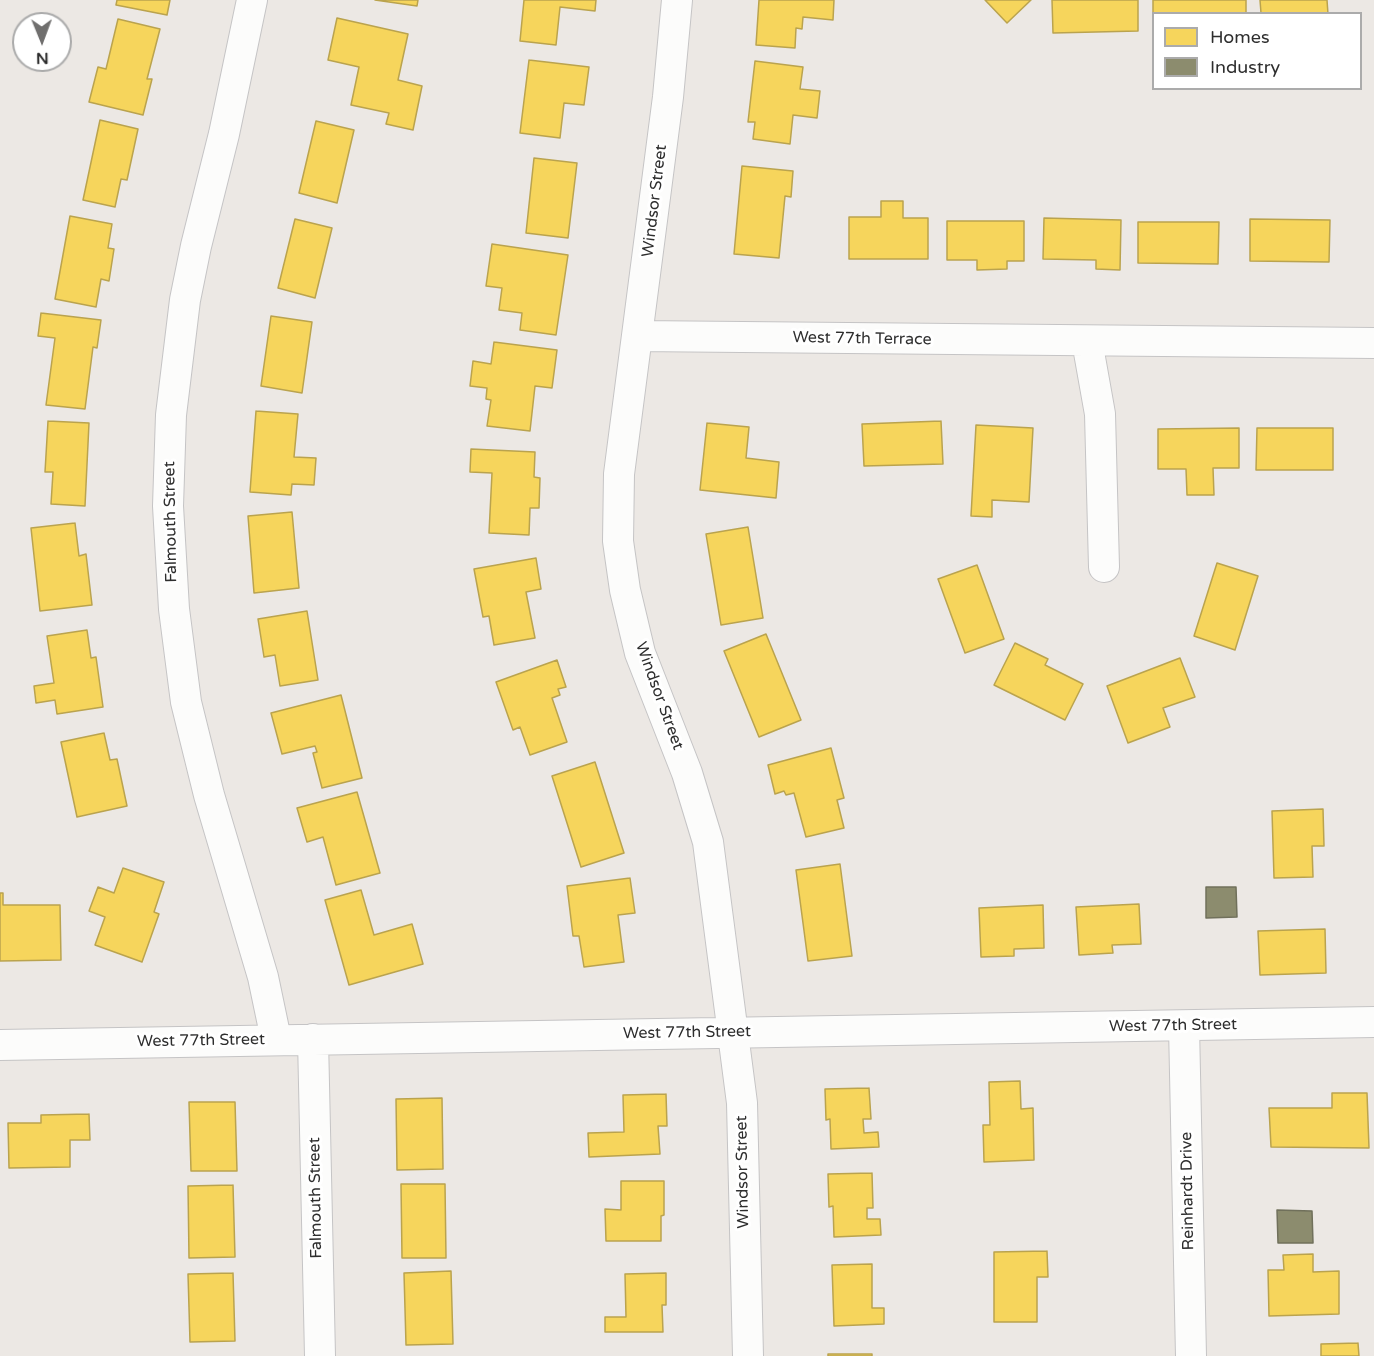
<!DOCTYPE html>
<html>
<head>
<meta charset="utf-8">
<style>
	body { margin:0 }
	#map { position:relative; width:1374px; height:1356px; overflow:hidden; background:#ece8e4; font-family:"Varela Round",sans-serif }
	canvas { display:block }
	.legend { position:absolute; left:1152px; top:12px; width:210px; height:78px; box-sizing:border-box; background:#fff; border:2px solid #ababab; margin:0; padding:8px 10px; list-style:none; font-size:18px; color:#2e2e2e }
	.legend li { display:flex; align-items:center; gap:12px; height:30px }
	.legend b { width:30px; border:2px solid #ababab }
	.north { position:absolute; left:12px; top:12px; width:60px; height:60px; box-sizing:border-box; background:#fff; border:2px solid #ababab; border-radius:50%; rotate:179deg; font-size:16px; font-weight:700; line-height:24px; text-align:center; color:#2e2e2e }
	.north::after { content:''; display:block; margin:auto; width:21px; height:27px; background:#706f6e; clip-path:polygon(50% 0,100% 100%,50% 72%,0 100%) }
</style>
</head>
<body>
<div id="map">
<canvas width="1374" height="1356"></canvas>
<ul class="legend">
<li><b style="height:16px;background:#f6d55c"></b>Homes</li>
<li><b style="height:16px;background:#8c8c6e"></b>Industry</li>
</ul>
<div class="north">N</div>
</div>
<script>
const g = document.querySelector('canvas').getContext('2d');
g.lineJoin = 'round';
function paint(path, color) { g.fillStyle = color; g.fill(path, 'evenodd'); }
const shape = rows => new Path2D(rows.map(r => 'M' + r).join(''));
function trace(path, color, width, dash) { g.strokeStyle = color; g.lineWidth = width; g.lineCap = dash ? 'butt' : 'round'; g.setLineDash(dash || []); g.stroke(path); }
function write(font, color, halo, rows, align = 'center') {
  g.font = font + ' "Varela Round",sans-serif'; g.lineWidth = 6; g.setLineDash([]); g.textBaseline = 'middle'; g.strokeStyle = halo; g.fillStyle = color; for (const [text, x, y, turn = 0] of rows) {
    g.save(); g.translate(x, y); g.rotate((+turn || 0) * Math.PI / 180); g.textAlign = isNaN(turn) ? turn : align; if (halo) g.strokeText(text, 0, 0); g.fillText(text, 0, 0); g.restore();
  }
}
const homes = shape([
	[117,0,170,0,167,15,116,5,117,0],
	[375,0,418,0,417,6,375,0],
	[524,0,596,0,595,11,560,7,556,45,520,41,524,0],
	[759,0,834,0,833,20,803,17,802,29,796,28,795,48,756,45,759,0],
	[985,0,1031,0,1007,23,985,0],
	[1052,0,1138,0,1138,31,1053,33,1052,0],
	[1153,0,1246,0,1246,14,1154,14,1153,21,1153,0],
	[1260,0,1327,0,1328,14,1261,13,1260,0],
	[337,18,408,34,398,80,422,86,413,130,386,124,389,113,351,105,359,67,328,60,337,18],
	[118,19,160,29,147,79,152,79,143,115,89,102,98,67,106,69,118,19],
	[529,60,589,67,584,105,564,103,560,138,520,133,529,60],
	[755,61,803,67,800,89,820,91,817,118,793,115,790,144,753,139,755,122,748,122,755,61],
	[100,120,138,129,127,180,121,179,115,207,83,200,100,120],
	[316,121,354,130,337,203,299,193,316,121],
	[534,158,577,163,568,238,526,233,534,158],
	[742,166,793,171,791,197,785,196,779,258,734,254,742,166],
	[881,201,903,201,903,218,928,218,928,259,849,259,849,217,881,217,881,201],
	[70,216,112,224,108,248,114,249,109,281,101,279,96,307,55,299,70,216],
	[1044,218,1121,220,1120,270,1096,269,1096,260,1043,259,1044,218],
	[295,219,332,228,315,298,278,288,295,219],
	[1250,219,1330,220,1329,262,1250,261,1250,219],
	[947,221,1024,221,1024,261,1007,261,1007,269,977,270,977,260,947,260,947,221],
	[1138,222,1219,222,1218,264,1138,263,1138,222],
	[492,244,568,255,556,335,520,330,522,313,499,310,502,288,486,286,492,244],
	[41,313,101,320,97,348,93,347,85,409,46,405,55,338,38,336,41,313],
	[271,316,312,322,302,393,261,386,271,316],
	[494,342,557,350,552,388,535,386,530,431,487,426,491,400,486,399,487,388,470,386,473,361,491,364,494,342],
	[256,411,298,414,294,457,316,458,314,485,292,484,291,495,250,492,256,411],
	[48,421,89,423,85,506,51,504,53,472,45,472,48,421],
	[941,421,943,464,864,466,862,424,941,421],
	[707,423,749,427,746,458,779,462,776,498,700,490,707,423],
	[976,425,1033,428,1029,502,992,500,992,517,971,516,976,425],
	[1239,428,1239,468,1213,468,1214,495,1187,495,1186,469,1158,469,1158,429,1239,428],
	[1257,428,1333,428,1333,470,1256,470,1257,428],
	[471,449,535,452,534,477,540,478,539,508,530,508,529,535,489,533,492,473,470,472,471,449],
	[292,512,299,588,254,593,248,516,292,512],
	[75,523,79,556,86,554,92,605,40,611,31,528,75,523],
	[748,527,763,618,721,625,706,534,748,527],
	[536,558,541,589,526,592,535,638,494,645,489,616,483,617,474,569,536,558],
	[1217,563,1258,576,1235,650,1194,636,1217,563],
	[977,565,1004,639,965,653,938,579,977,565],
	[307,611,318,680,280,686,275,655,264,657,258,619,307,611],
	[87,630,91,658,96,657,103,707,57,714,55,700,36,703,34,686,54,683,47,636,87,630],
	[766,634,801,720,759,737,724,651,766,634],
	[1015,643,1048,659,1045,665,1083,684,1065,720,994,685,1015,643],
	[1180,658,1195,697,1163,708,1170,727,1128,743,1107,686,1180,658],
	[557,660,566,687,558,689,560,695,552,698,567,742,530,755,520,727,513,730,496,682,557,660],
	[341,695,362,778,322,788,313,753,317,752,315,746,282,754,271,713,341,695],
	[104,733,110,760,117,759,127,806,77,817,61,742,104,733],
	[831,748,844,798,837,800,844,828,806,837,794,793,786,795,784,791,775,794,768,765,831,748],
	[595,762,624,853,581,867,552,776,595,762],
	[357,792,380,873,336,885,323,837,307,842,297,808,357,792],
	[1323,809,1324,846,1312,846,1313,877,1274,878,1272,811,1323,809],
	[840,864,852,956,808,961,796,870,840,864],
	[123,868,164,882,154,912,159,914,142,962,95,945,105,917,89,911,98,887,114,893,123,868],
	[630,878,635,913,618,915,624,962,584,967,579,936,573,936,567,886,630,878],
	[361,890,374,935,412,924,423,964,349,985,325,900,361,890],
	[0,893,3,893,3,905,60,905,61,960,0,961,0,893],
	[1139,904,1141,944,1112,945,1113,953,1079,955,1076,907,1139,904],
	[1043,905,1044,948,1014,949,1014,956,981,957,979,908,1043,905],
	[1325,929,1326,973,1260,975,1258,931,1325,929],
	[1020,1081,1021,1109,1033,1108,1034,1160,984,1162,983,1125,990,1125,989,1082,1020,1081],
	[869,1088,871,1119,863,1119,864,1133,878,1132,879,1147,831,1149,830,1119,826,1120,825,1089,869,1088],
	[1332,1093,1367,1093,1369,1148,1271,1147,1269,1108,1332,1108,1332,1093],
	[666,1094,667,1126,658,1126,660,1154,589,1157,588,1133,624,1132,623,1095,666,1094],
	[442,1098,443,1169,397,1170,396,1099,442,1098],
	[189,1102,235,1102,237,1171,191,1171,189,1102],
	[89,1114,90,1140,70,1140,70,1167,9,1168,8,1123,41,1123,41,1115,89,1114],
	[872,1173,873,1208,867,1208,867,1219,880,1219,881,1235,834,1237,833,1206,829,1207,828,1174,872,1173],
	[621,1181,664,1181,664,1215,661,1216,661,1241,606,1241,605,1209,621,1210,621,1181],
	[401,1184,445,1184,446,1258,402,1258,401,1184],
	[233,1185,235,1257,189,1258,188,1186,233,1185],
	[1047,1251,1048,1277,1037,1277,1037,1322,994,1322,994,1252,1047,1251],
	[1313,1254,1313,1272,1339,1271,1339,1314,1269,1316,1268,1270,1284,1270,1283,1255,1313,1254],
	[872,1264,872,1308,884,1308,884,1324,834,1326,832,1265,872,1264],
	[451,1271,453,1344,406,1345,404,1273,451,1271],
	[233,1273,235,1341,190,1342,188,1274,233,1273],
	[666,1273,666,1305,662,1305,663,1332,605,1332,605,1317,626,1317,625,1274,666,1273],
	[1358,1343,1359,1356,1321,1356,1321,1344,1358,1343],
	[828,1354,872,1354,872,1356,828,1356,828,1354]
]);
const industry = shape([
	[1206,887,1236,887,1237,917,1206,918,1206,887],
	[1277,1210,1312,1211,1313,1243,1278,1243,1277,1210]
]);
const minor = shape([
	[252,0,224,134,196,246,185,300,171,415,168,506,174,609,186,702,209,795,263,977,276,1039],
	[677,0,668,97,619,474,618,541,625,590,640,653,687,773,708,842,742,1103,748,1356],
	[637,336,1374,343],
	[1087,341,1100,414,1104,567],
	[1184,1026,1191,1356],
	[313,1039,320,1356],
	[0,1045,1374,1022]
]);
const streetNames = [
	["Windsor Street",655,201,-83],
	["West 77th Terrace",862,339,1],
	["Falmouth Street",171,522,-91],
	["Windsor Street",659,696,70],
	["West 77th Street",1173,1026,-1],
	["West 77th Street",687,1033,-1],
	["West 77th Street",201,1041,-1],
	["Windsor Street",743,1172,-91],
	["Reinhardt Drive",1188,1191,-91],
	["Falmouth Street",316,1198,-91]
];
paint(homes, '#f6d55c');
trace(homes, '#baa34e', 1.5);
paint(industry, '#8c8c6e');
trace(industry, '#70705b', 1.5);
trace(minor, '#c5c4c5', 32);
trace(minor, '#fcfcfb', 30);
write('16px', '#2e2e2e', '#fff', streetNames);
</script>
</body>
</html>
